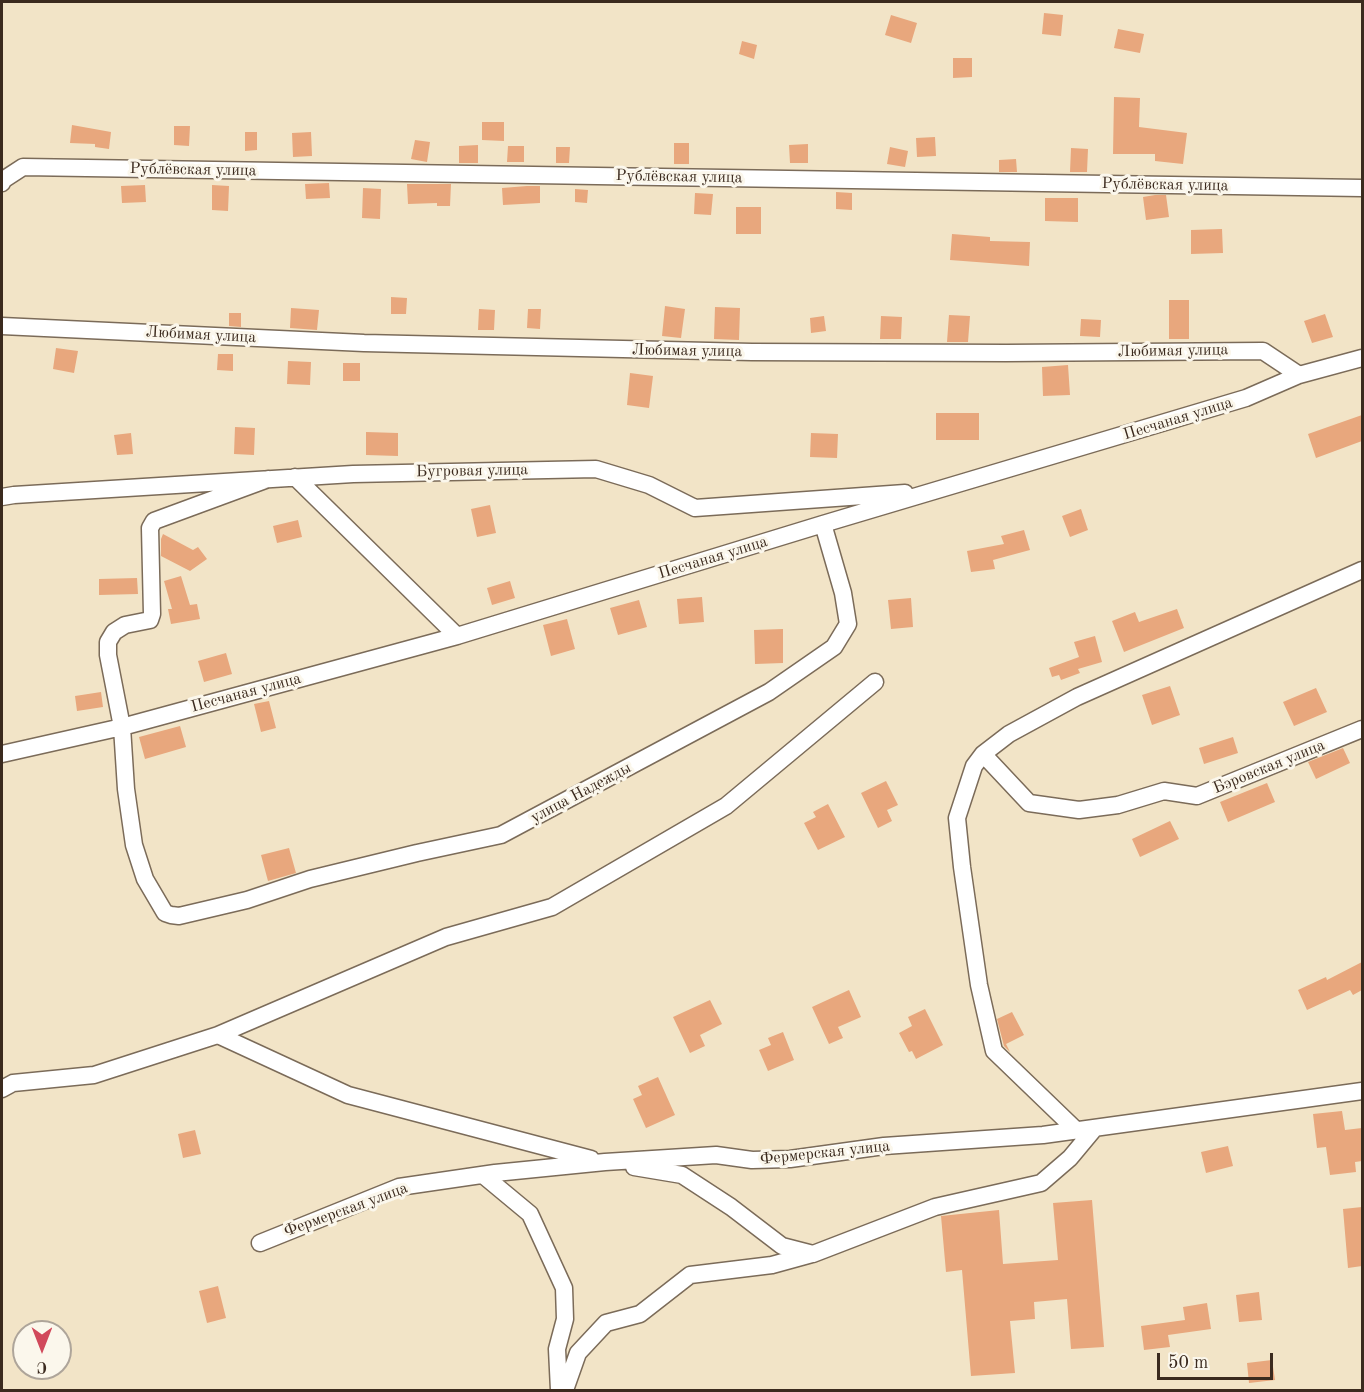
<!DOCTYPE html>
<html>
<head>
<meta charset="utf-8">
<style>
	body { margin:0 }
	#map { position:relative; width:1364px; height:1392px; overflow:hidden; background:#f2e4c7; font-family:"Old Standard TT",serif }
	canvas { display:block }
	.frame { position:absolute; inset:0; border:3px solid #3b2a1e; pointer-events:none }
	.north { position:absolute; left:12px; top:1320px; width:60px; height:60px; box-sizing:border-box; background:#fbf7ec; border:2px solid #aea59a; border-radius:50%; rotate:180deg; font-size:16px; font-weight:700; line-height:24px; text-align:center; color:#3b2a1e }
	.north::after { content:''; display:block; margin:auto; width:21px; height:27px; background:#d1495b; clip-path:polygon(50% 0,100% 100%,50% 72%,0 100%) }
	.scale { position:absolute; left:1157px; top:1353px; width:116px; height:27px; box-sizing:border-box; border:3px solid #3b2a1e; border-top:0; padding-left:8px; font-size:18px; line-height:21px; white-space:nowrap; color:#3b2a1e; -webkit-text-stroke:4px #fbf7ec; paint-order:stroke }
</style>
</head>
<body>
<div id="map">
<canvas width="1364" height="1392"></canvas>
<div class="frame"></div>
<div class="north">С</div>
<div class="scale">50 m</div>
</div>
<script>
const g = document.querySelector('canvas').getContext('2d');
g.lineJoin = 'round';
function paint(path, color) { g.fillStyle = color; g.fill(path, 'evenodd'); }
const shape = rows => new Path2D(rows.map(r => 'M' + r).join(''));
function trace(path, color, width, dash) { g.strokeStyle = color; g.lineWidth = width; g.lineCap = dash ? 'butt' : 'round'; g.setLineDash(dash || []); g.stroke(path); }
function write(font, color, halo, rows, align = 'center') {
  g.font = font + ' "Old Standard TT",serif'; g.lineWidth = 6; g.setLineDash([]); g.textBaseline = 'middle'; g.strokeStyle = halo; g.fillStyle = color; for (const [text, x, y, turn = 0] of rows) {
    g.save(); g.translate(x, y); g.rotate((+turn || 0) * Math.PI / 180); g.textAlign = isNaN(turn) ? turn : align; if (halo) g.strokeText(text, 0, 0); g.fillText(text, 0, 0); g.restore();
  }
}
const building = shape([
	[1044,13,1063,15,1061,36,1042,34],
	[891,15,917,23,911,43,885,35],
	[1118,29,1144,34,1140,53,1114,48],
	[742,41,757,45,754,59,739,54],
	[953,58,972,58,972,77,953,78],
	[1114,97,1140,98,1139,127,1187,133,1183,164,1155,161,1155,154,1113,154],
	[482,122,504,122,504,141,482,140],
	[72,125,111,132,109,149,95,147,95,144,70,143],
	[174,126,190,126,189,146,174,145],
	[245,132,257,132,257,150,245,151],
	[311,132,312,156,293,157,292,133],
	[935,137,936,156,917,157,916,138],
	[415,140,430,142,427,162,411,159],
	[674,143,689,143,689,164,674,164],
	[808,144,808,163,790,163,789,145],
	[478,145,478,163,459,163,459,146],
	[508,146,524,146,524,162,507,162],
	[556,147,570,147,569,163,556,163],
	[890,147,908,151,905,167,887,164],
	[1071,148,1088,149,1087,172,1070,172],
	[1016,159,1017,172,999,172,999,160],
	[329,183,330,198,306,199,305,184],
	[407,184,451,184,450,206,437,206,437,203,408,204],
	[145,185,146,202,122,203,121,186],
	[212,185,229,186,228,211,212,210],
	[527,186,540,186,540,203,503,205,502,188],
	[363,188,381,189,380,219,362,218],
	[575,189,588,190,587,203,575,202],
	[836,192,852,193,852,210,836,209],
	[695,193,713,194,711,215,694,214],
	[1155,195,1166,195,1169,217,1146,220,1143,197],
	[1045,198,1078,198,1078,222,1045,221],
	[736,207,761,207,761,234,736,234],
	[1222,229,1223,253,1191,254,1191,230],
	[952,234,990,237,990,241,1030,242,1029,266,950,260],
	[391,297,407,298,406,314,391,314],
	[1169,300,1189,300,1189,339,1169,339],
	[665,306,685,309,681,338,662,336],
	[715,307,740,308,739,340,714,339],
	[291,308,319,310,317,330,290,328],
	[479,309,495,310,494,330,478,330],
	[528,309,541,309,540,329,527,328],
	[229,313,241,313,241,327,229,326],
	[1325,314,1333,337,1312,343,1304,321],
	[949,315,970,316,968,342,947,342],
	[824,316,826,331,811,333,810,318],
	[881,316,902,317,901,339,880,339],
	[1081,319,1101,320,1100,337,1080,336],
	[56,348,78,351,74,373,53,369],
	[218,354,233,354,233,371,217,370],
	[288,361,311,362,310,385,287,384],
	[343,363,360,363,360,381,343,381],
	[1068,365,1070,395,1043,396,1042,367],
	[630,373,653,376,649,408,627,405],
	[936,413,979,413,979,440,936,440],
	[1362,415,1362,441,1316,458,1308,434],
	[235,427,255,428,254,455,234,454],
	[366,432,398,433,398,456,366,455],
	[131,433,133,454,117,455,114,435],
	[811,433,838,434,837,458,810,457],
	[490,505,496,533,477,537,471,509],
	[1081,509,1088,530,1070,537,1062,516],
	[298,520,302,537,277,543,273,526],
	[1024,530,1030,550,993,560,995,569,971,572,967,551,1004,544,1001,536],
	[163,534,193,550,198,547,207,559,190,571,161,556,161,539],
	[181,576,190,605,197,604,200,619,171,624,168,609,172,609,164,581],
	[137,578,138,594,99,595,99,579],
	[510,581,515,598,492,605,487,588],
	[702,597,704,622,679,624,677,599],
	[911,598,913,627,891,629,888,600],
	[639,600,647,627,618,635,610,608],
	[1177,609,1184,628,1124,652,1112,621,1135,612,1139,622],
	[567,619,575,649,551,656,543,625],
	[783,629,783,663,755,664,754,630],
	[1095,636,1102,662,1078,669,1080,673,1061,680,1059,675,1052,677,1049,668,1079,657,1074,642],
	[226,653,232,674,204,682,198,661],
	[1170,686,1180,715,1152,725,1142,695],
	[1316,688,1327,712,1294,726,1283,702],
	[101,692,103,707,77,711,75,696],
	[269,701,276,728,261,732,254,704],
	[180,726,186,747,145,759,139,737],
	[1233,737,1238,753,1204,764,1199,748],
	[1343,748,1350,763,1316,779,1308,762],
	[886,781,898,805,887,810,892,821,878,828,861,793],
	[1267,783,1275,802,1228,822,1220,802],
	[828,804,845,837,818,850,804,823,816,817,813,812],
	[1170,821,1179,839,1140,857,1132,839],
	[289,848,296,873,268,881,261,855],
	[1362,962,1362,990,1353,995,1350,990,1307,1010,1298,990,1326,977,1327,980],
	[849,990,861,1017,838,1027,843,1038,829,1044,812,1007],
	[710,1000,722,1024,700,1035,705,1046,690,1053,673,1017],
	[925,1009,943,1045,916,1059,912,1051,909,1052,899,1033,912,1026,908,1017],
	[1012,1012,1024,1035,1006,1044,1010,1052,1004,1046,997,1019],
	[783,1032,794,1060,768,1071,759,1050,771,1045,768,1038],
	[658,1077,675,1115,646,1128,633,1099,642,1095,638,1086],
	[1342,1111,1345,1130,1362,1128,1362,1161,1355,1162,1356,1172,1330,1175,1326,1147,1317,1148,1313,1114],
	[195,1130,201,1154,183,1158,178,1134],
	[1228,1146,1233,1166,1206,1173,1201,1152],
	[1092,1200,1104,1347,1071,1349,1067,1299,1034,1302,1035,1319,1010,1321,1015,1373,971,1376,962,1270,946,1272,941,1216,999,1210,1003,1264,1058,1260,1053,1203],
	[1362,1207,1362,1266,1348,1268,1343,1209],
	[218,1286,226,1318,207,1323,199,1291],
	[1259,1292,1262,1320,1239,1322,1236,1295],
	[1207,1303,1211,1329,1168,1335,1170,1347,1144,1350,1141,1326,1185,1320,1183,1307],
	[1272,1360,1275,1380,1249,1383,1247,1363]
]);
const street = shape([
	[2,183,3,180,23,167,1362,188],
	[2,326,364,343,752,352,1006,353,1263,351,1299,375,1362,358],
	[295,477,457,636],
	[268,479,154,521,150,528,152,614,150,620,125,625,114,632,108,642,108,655,122,727,126,789,134,845,145,879,165,913,171,915,179,916,247,900,310,879,417,853,501,835,769,692,834,647,848,624,843,593,823,524],
	[2,497,14,495,353,474,596,469,649,485,695,508,905,493],
	[2,754,122,727,457,636,823,524,1246,398,1299,375],
	[983,754,1029,803,1079,810,1118,805,1164,791,1197,796,1362,729],
	[218,1035,348,1095,591,1159],
	[2,1089,13,1083,94,1075,218,1035,446,937,552,907,726,806,875,682],
	[1076,1130,994,1051,979,985,962,867,957,818,974,766,983,754,1009,734,1077,697,1362,570],
	[634,1167,682,1175,731,1207,782,1246,813,1254,935,1207,1041,1183,1070,1158,1095,1128],
	[483,1175,530,1214,564,1288,565,1319,557,1349,559,1390],
	[260,1243,399,1187,495,1173,605,1162,716,1155,752,1160,790,1159,884,1146,1043,1135,1362,1091],
	[565,1390,578,1353,606,1323,640,1314,690,1275,772,1265,812,1254]
]);
const streetNames = [
	["Рублёвская улица",193,170,1],
	["Рублёвская улица",679,177,1],
	["Рублёвская улица",1165,185,1],
	["Любимая улица",201,335,3],
	["Любимая улица",687,351,1],
	["Любимая улица",1173,351,-1],
	["Песчаная улица",1178,419,-17],
	["Бугровая улица",472,471,-1],
	["Песчаная улица",713,558,-17],
	["Песчаная улица",246,693,-15],
	["Бэровская улица",1269,767,-22],
	["улица Надежды",581,793,-28],
	["Фермерская улица",825,1153,-6],
	["Фермерская улица",346,1210,-20]
];
paint(building, '#e8a77d');
trace(street, '#7b6b59', 19);
trace(street, '#fff', 16);
write('16px', '#3b2a1e', '#fbf7ec', streetNames);
</script>
</body>
</html>
